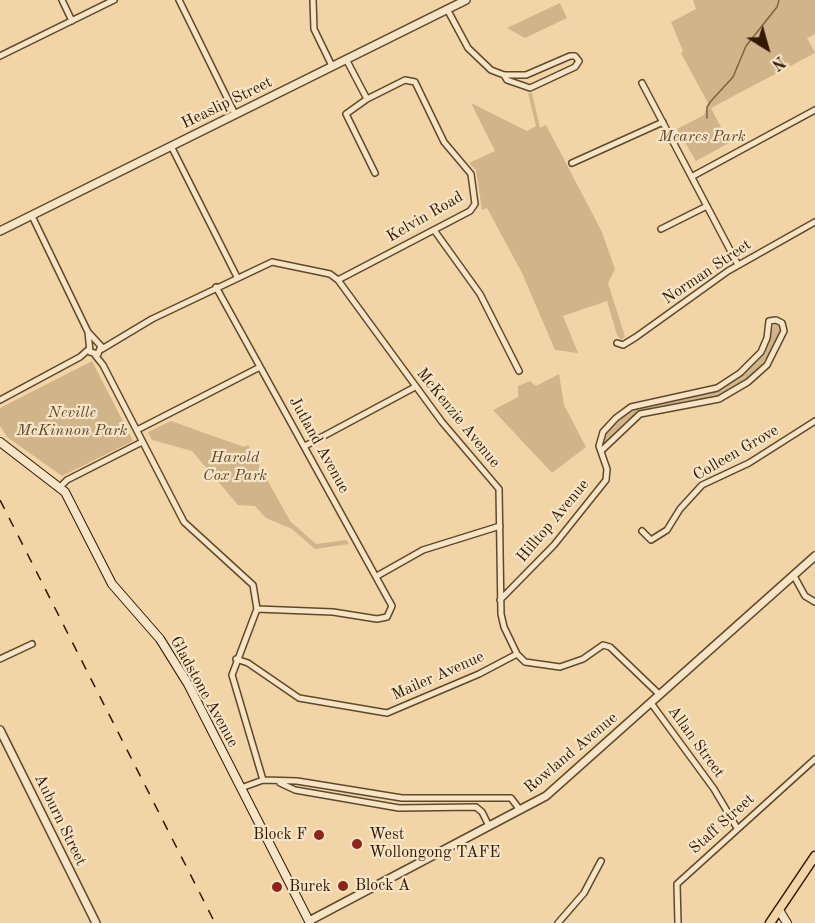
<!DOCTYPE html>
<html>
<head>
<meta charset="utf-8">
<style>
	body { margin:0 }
	#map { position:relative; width:815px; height:923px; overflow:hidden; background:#f1d5a7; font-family:"Old Standard TT",serif }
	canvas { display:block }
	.north { position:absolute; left:737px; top:18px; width:60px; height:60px; -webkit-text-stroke:4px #f6e4c6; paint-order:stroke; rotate:143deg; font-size:16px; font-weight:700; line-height:24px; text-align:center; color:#301900 }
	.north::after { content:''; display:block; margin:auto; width:21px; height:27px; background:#301900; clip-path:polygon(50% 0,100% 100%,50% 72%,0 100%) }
</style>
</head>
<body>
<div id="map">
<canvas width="815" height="923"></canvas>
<div class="north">N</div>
</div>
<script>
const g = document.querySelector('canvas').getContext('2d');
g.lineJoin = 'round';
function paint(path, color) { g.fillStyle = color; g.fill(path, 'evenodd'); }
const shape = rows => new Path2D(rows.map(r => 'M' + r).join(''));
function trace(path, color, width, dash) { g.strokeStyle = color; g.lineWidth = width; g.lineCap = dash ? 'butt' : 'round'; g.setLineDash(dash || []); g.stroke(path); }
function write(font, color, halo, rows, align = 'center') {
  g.font = font + ' "Old Standard TT",serif'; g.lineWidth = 4.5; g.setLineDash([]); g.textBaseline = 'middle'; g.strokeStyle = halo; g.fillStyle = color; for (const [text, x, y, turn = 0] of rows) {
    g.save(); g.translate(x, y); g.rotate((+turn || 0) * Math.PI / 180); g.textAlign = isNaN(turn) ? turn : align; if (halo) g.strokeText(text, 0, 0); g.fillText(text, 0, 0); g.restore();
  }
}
const green = shape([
	[693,0,815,0,815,34,807,38,815,53,711,108,729,143,696,161,677,129,704,115,708,103,681,53,683,51,671,22,696,9],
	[560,3,567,18,525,38,507,28],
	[528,93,532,93,540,128,546,125,602,232,615,269,608,283,625,337,621,340,617,335,607,301,563,316,578,353,555,350,522,273,487,208,482,210,476,170,469,163,495,151,471,103,527,131,536,126],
	[774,324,779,326,780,331,776,343,756,373,717,398,640,412,626,421,606,443,604,438,608,430,630,411,710,393,723,388,741,376,765,351],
	[92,361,133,441,62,476,7,437,0,426,0,408],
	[559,374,564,405,586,447,552,473,493,410,518,397,518,386,530,381,536,386],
	[171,421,244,447,248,445,290,521,316,544,346,540,349,544,315,549,292,529,266,518,255,506,238,505,192,451,152,440,148,432]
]);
const stream = shape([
	[707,118,707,107,711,101,733,77,746,46,777,7,779,0]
]);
const minor = shape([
	[62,0,72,21],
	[179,0,235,114],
	[313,0,314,29,332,66],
	[447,9,468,48,491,70,504,75,526,75,570,56,575,56,579,61,575,67,530,88,507,80,504,75],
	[0,56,114,0],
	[642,83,738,265],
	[367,99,346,114,375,173],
	[171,146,237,277],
	[572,163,663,122],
	[693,176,815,110],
	[32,216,88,332,101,346,98,354,90,352,88,332],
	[661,229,707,206],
	[434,230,480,294,519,371],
	[338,280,470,211,475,204,471,174,444,142,415,82,405,80,367,99,346,59],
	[216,287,392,606,387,617,377,619,333,612,257,609],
	[617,343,623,345,636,337,728,271,815,222],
	[102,349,152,319,272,262,330,274,338,280,442,422,499,489,501,614,504,627,517,654,525,662,560,667,583,659,603,645,610,647,660,695],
	[95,355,103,365,184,522,253,585,257,609,232,675,263,780],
	[0,400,80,357,89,349],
	[137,430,260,367],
	[305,446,415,387],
	[60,487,67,480,142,442],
	[642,531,651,540,667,530,680,509,702,485,749,463,815,421],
	[377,576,423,550,500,526],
	[794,576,805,596,815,602],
	[500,600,554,545,606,480,607,469,599,446,603,432,616,418,631,407,717,388,740,373,761,352,767,338,769,321,776,320,782,323,784,331,767,365,748,382,719,399,640,414,601,451],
	[0,659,32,644],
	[236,659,248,663,299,698,387,713,479,674,517,654],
	[651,703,714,789,737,828],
	[280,783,295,790,399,808,476,807,482,812,489,826],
	[241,788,263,780,297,781,402,798,511,798,520,810],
	[558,923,584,893,601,861],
	[678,923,677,884,815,759]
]);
const tertiary = shape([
	[0,231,466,0],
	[0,730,96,923],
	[309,921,546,796,815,556]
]);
const secondary = shape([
	[0,442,65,492,112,584,160,639,188,684,310,923],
	[779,910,787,923]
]);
const primary = shape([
	[770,923,815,856]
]);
const rail = shape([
	[0,500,215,923]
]);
const markers = [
	[319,835,6,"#8f2418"],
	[357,844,6,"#8f2418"],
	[343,886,6,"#8f2418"],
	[277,887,6,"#8f2418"]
];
const streetNames = [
	["Heaslip Street",227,103,-26],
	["Kelvin Road",425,217,-30],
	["Norman Street",707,272,-34],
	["McKenzie Avenue",458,418,51],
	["Jutland Avenue",319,445,61],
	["Colleen Grove",736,453,-30],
	["Hilltop Avenue",553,521,-50],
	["Mailer Avenue",438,676,-24],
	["Gladstone Avenue",204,692,61],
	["Allan Street",696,742,54],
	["Rowland Avenue",571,753,-40],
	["Auburn Street",60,820,64],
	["Staff Street",722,824,-42]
];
const parkNames = [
	["Meares Park",702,137],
	["Neville",72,413],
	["McKinnon Park",72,431],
	["Harold",235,458],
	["Cox Park",235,476]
];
const poiNames = [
	["Block F",307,835,"right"],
	["West",369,835],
	["Wollongong TAFE",369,853],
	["Block A",355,886],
	["Burek",289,887]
];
paint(green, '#d0b58b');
trace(stream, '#7c6342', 1.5);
trace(minor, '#60482a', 8);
trace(tertiary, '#60482a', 10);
trace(secondary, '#301900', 10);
trace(primary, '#301900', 11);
trace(minor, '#f6e4c6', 5);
trace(tertiary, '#f6e4c6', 7);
trace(secondary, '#f6e4c6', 8);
trace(primary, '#f1d5a7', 8);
trace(rail, '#301900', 1.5, [10, 10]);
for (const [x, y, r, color] of markers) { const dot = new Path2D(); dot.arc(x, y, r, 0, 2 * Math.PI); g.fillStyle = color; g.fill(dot); trace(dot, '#f6e4c6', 2); }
write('16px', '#301900', '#f6e4c6', streetNames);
write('italic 16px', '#60482a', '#f6e4c6', parkNames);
write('16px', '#301900', '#f6e4c6', poiNames, 'left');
</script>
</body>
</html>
